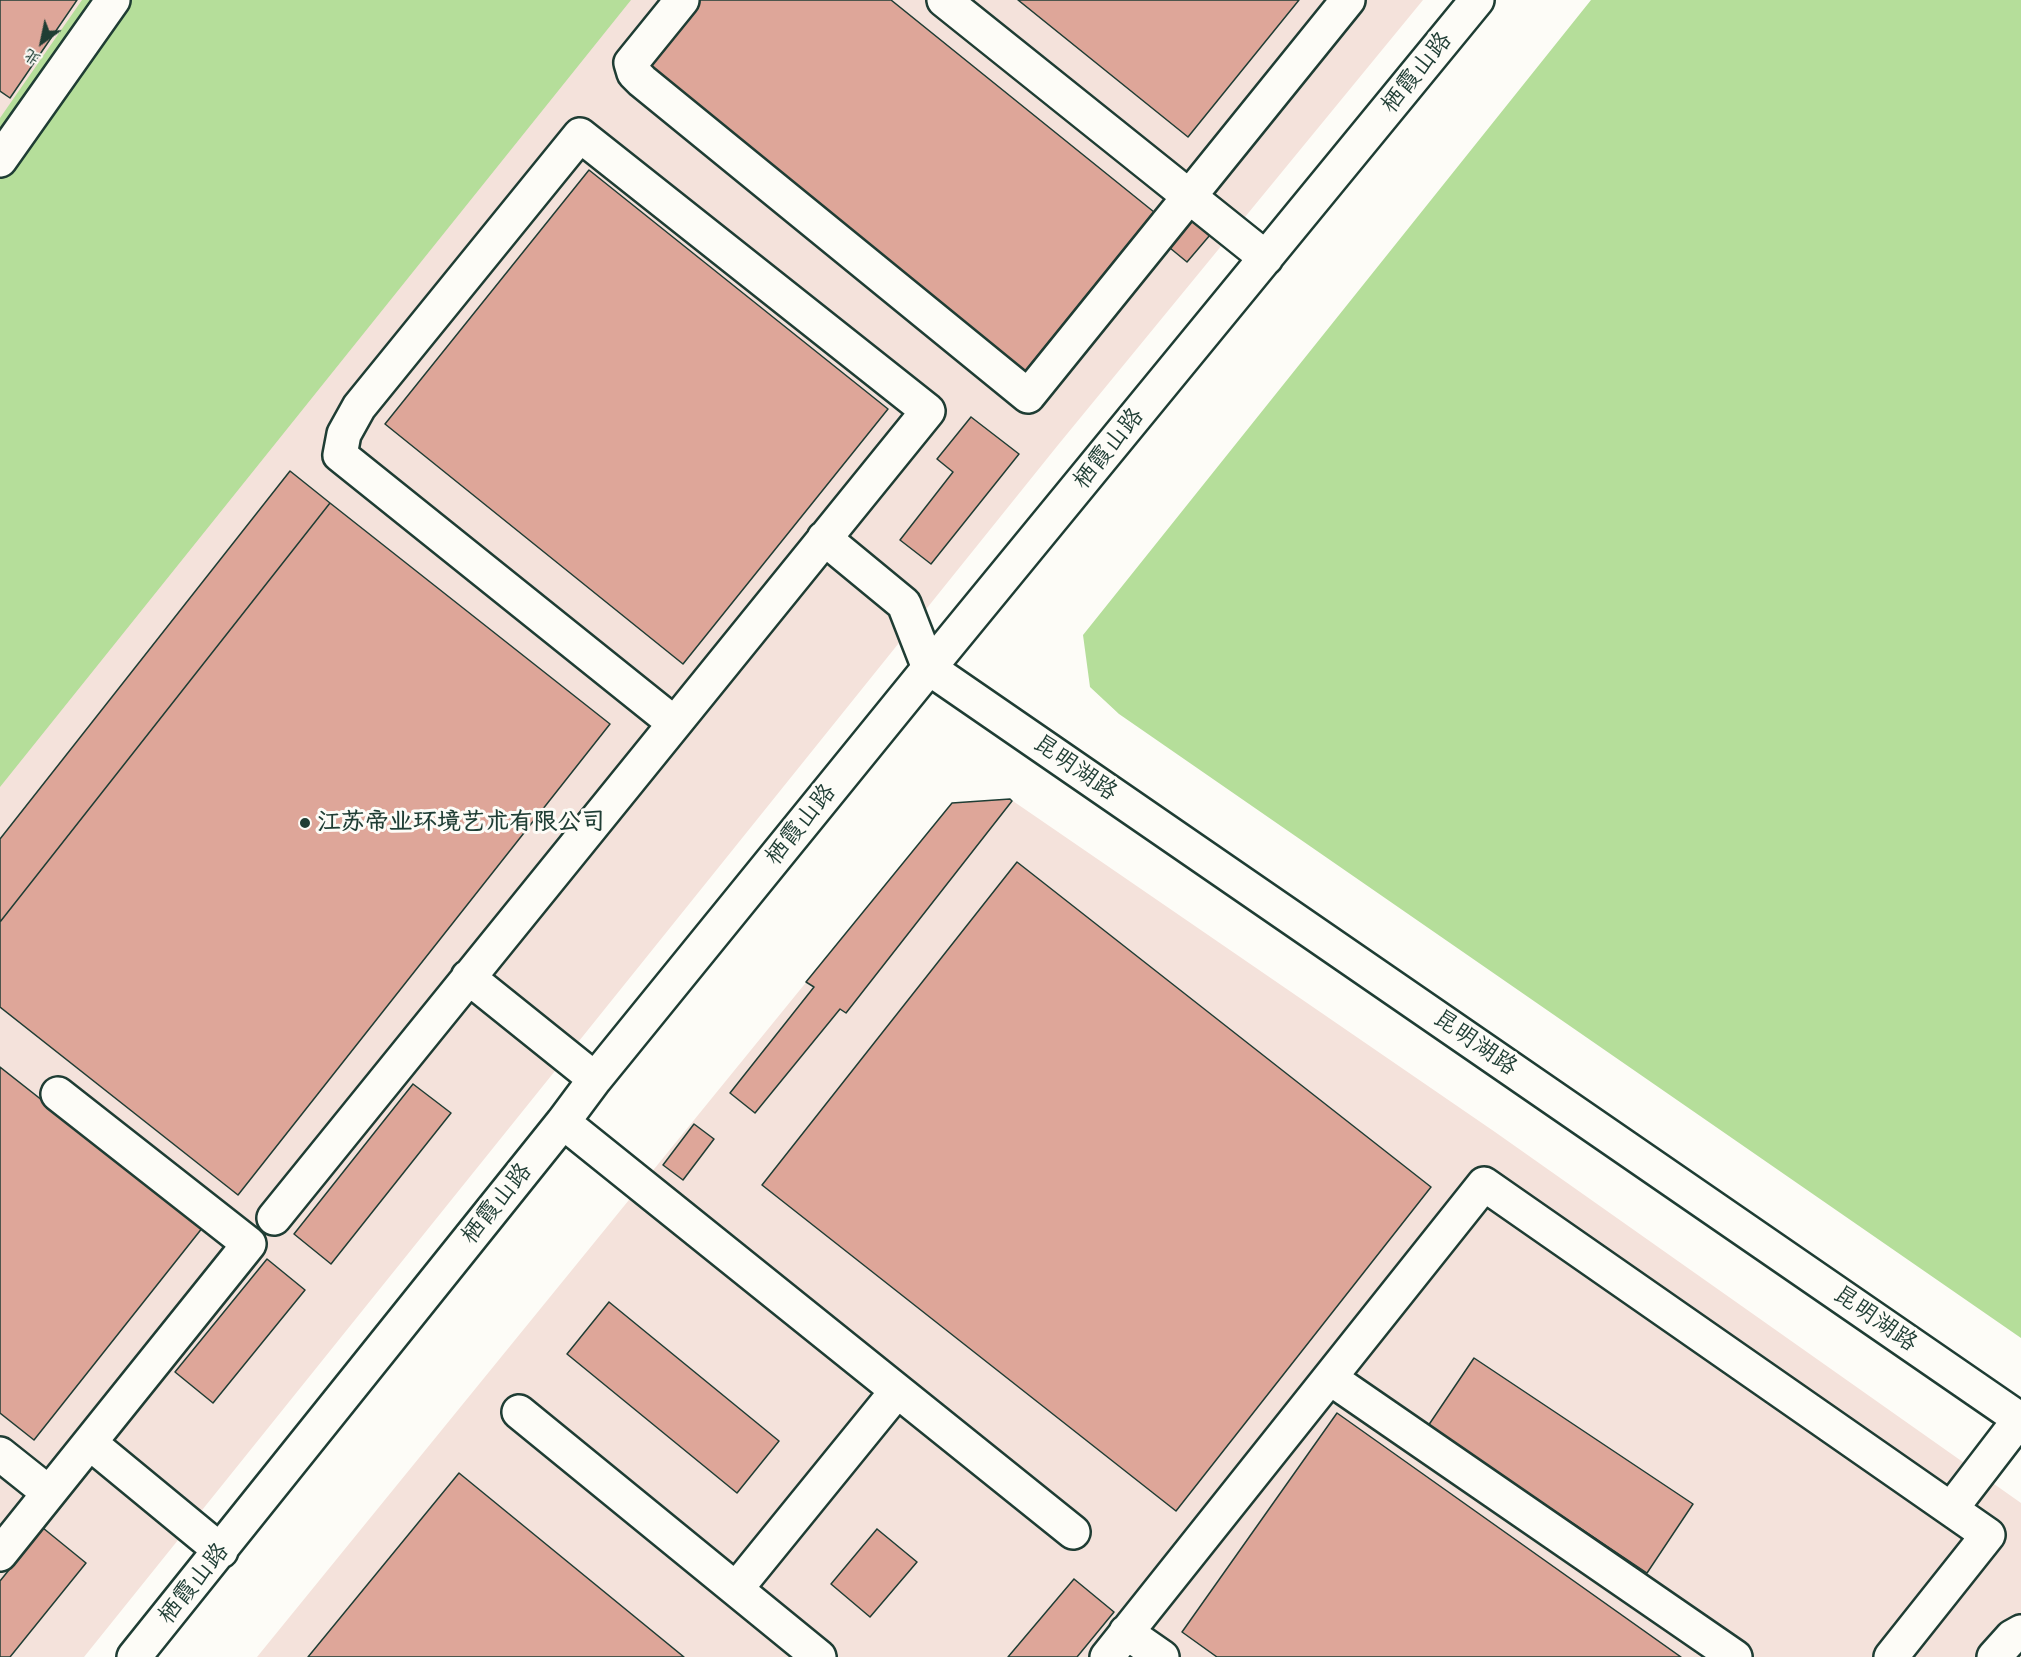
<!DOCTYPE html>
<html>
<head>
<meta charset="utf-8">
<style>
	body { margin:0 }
	#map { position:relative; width:2021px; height:1657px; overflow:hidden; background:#fdfcf7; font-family:Caveat,"LXGW WenKai TC",sans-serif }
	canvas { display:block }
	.north { position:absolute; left:12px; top:12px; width:60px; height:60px; -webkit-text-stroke:4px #fdfcf7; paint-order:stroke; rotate:213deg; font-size:16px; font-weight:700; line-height:24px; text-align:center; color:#1f3d34 }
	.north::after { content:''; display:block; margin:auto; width:21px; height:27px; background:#1f3d34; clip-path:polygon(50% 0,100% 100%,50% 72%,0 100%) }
</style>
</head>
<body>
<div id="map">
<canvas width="2021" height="1657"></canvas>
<div class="north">北</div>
</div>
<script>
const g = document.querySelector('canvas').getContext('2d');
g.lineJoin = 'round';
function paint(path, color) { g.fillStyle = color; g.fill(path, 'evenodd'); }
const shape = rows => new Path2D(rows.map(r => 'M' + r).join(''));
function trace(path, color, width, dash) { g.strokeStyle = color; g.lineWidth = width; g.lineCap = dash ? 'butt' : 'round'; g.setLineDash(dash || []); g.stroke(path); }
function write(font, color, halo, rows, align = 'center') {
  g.font = font + ' Caveat,"LXGW WenKai TC",sans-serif'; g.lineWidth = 6; g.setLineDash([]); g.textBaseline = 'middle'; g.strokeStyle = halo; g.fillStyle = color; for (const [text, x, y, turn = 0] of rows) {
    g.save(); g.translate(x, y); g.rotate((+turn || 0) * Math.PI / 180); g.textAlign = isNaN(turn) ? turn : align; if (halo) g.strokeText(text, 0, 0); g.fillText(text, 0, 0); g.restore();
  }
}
const built = shape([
	[0,0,1423,0,1058,445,84,1657,0,1657],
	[1010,799,1495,1132,2021,1503,2021,1657,257,1657,952,803]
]);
const green = shape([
	[82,0,631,0,0,787,0,118],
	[1591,0,2021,0,2021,1338,1119,714,1090,687,1083,635]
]);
const building = shape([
	[0,0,77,0,10,98,0,91,0,0],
	[696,0,891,0,1154,212,1023,374,642,66,696,0],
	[1018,0,1299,0,1188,137,1018,0],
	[589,170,888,409,683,664,385,424,589,170],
	[1193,220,1210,235,1187,262,1170,248,1193,220],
	[971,417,1019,454,931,564,900,540,953,472,937,459,971,417],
	[290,471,330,503,0,922,0,839,290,471],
	[330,503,610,724,238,1195,0,1007,0,922,330,503],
	[1010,799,1012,801,846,1013,840,1009,755,1113,730,1093,814,987,806,982,952,803,1010,799],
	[1017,862,1431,1187,1176,1511,762,1185,1017,862],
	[0,1067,203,1227,34,1440,0,1413,0,1067],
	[413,1084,451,1113,331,1264,294,1234,413,1084],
	[694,1124,714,1139,683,1180,663,1165,694,1124],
	[267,1259,305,1290,213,1403,175,1372,267,1259],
	[609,1302,779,1441,737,1493,567,1354,609,1302],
	[1474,1358,1693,1504,1647,1573,1428,1426,1474,1358],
	[1337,1413,1681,1657,1217,1657,1182,1632,1337,1413],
	[459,1473,684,1657,308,1657,459,1473],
	[43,1528,86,1563,10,1657,0,1657,0,1581,43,1528],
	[877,1529,917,1562,870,1617,831,1584,877,1529],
	[1074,1579,1114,1612,1077,1657,1008,1657,1074,1579]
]);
const minor = shape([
	[682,0,631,63,634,73,642,81,1028,396,1348,0],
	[944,0,1266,258],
	[0,160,113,0],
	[824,538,904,604,929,668,2021,1420],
	[468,977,595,1079],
	[563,1122,1073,1532],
	[274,1218,928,411,580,135,359,407,344,434,340,455,674,723],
	[1330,1378,1735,1657],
	[519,1412,819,1657],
	[90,1443,221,1551],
	[0,1454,49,1493],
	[1951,1509,2020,1419],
	[0,1554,249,1244,58,1094],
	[736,1589,897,1391],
	[1126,1632,1162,1657],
	[134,1657,563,1122,595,1079,929,668,1477,0],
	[1107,1657,1484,1184,1988,1535,1891,1657],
	[1994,1657,2012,1637,2021,1632]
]);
const markers = [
	[305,823,6,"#1f3d34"]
];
const streetNames = [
	["栖霞山路",1417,73,-51],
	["栖霞山路",1109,449,-51],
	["昆明湖路",1075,768,35],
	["栖霞山路",801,825,-51],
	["昆明湖路",1475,1043,35],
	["栖霞山路",497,1204,-51],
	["昆明湖路",1875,1319,35],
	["栖霞山路",194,1584,-51]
];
const poiNames = [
	["江苏帝业环境艺术有限公司",317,823]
];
paint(built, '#f4e2db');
paint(green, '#b5de9a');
paint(building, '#dea699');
trace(building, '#1f3d34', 1.5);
trace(minor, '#1f3d34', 38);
trace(minor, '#fdfcf7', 33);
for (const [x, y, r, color] of markers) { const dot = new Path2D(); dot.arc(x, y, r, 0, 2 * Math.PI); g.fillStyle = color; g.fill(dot); trace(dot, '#fdfcf7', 2); }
write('24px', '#1f3d34', '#fdfcf7', streetNames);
write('bold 24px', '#1f3d34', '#fdfcf7', poiNames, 'left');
</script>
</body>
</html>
